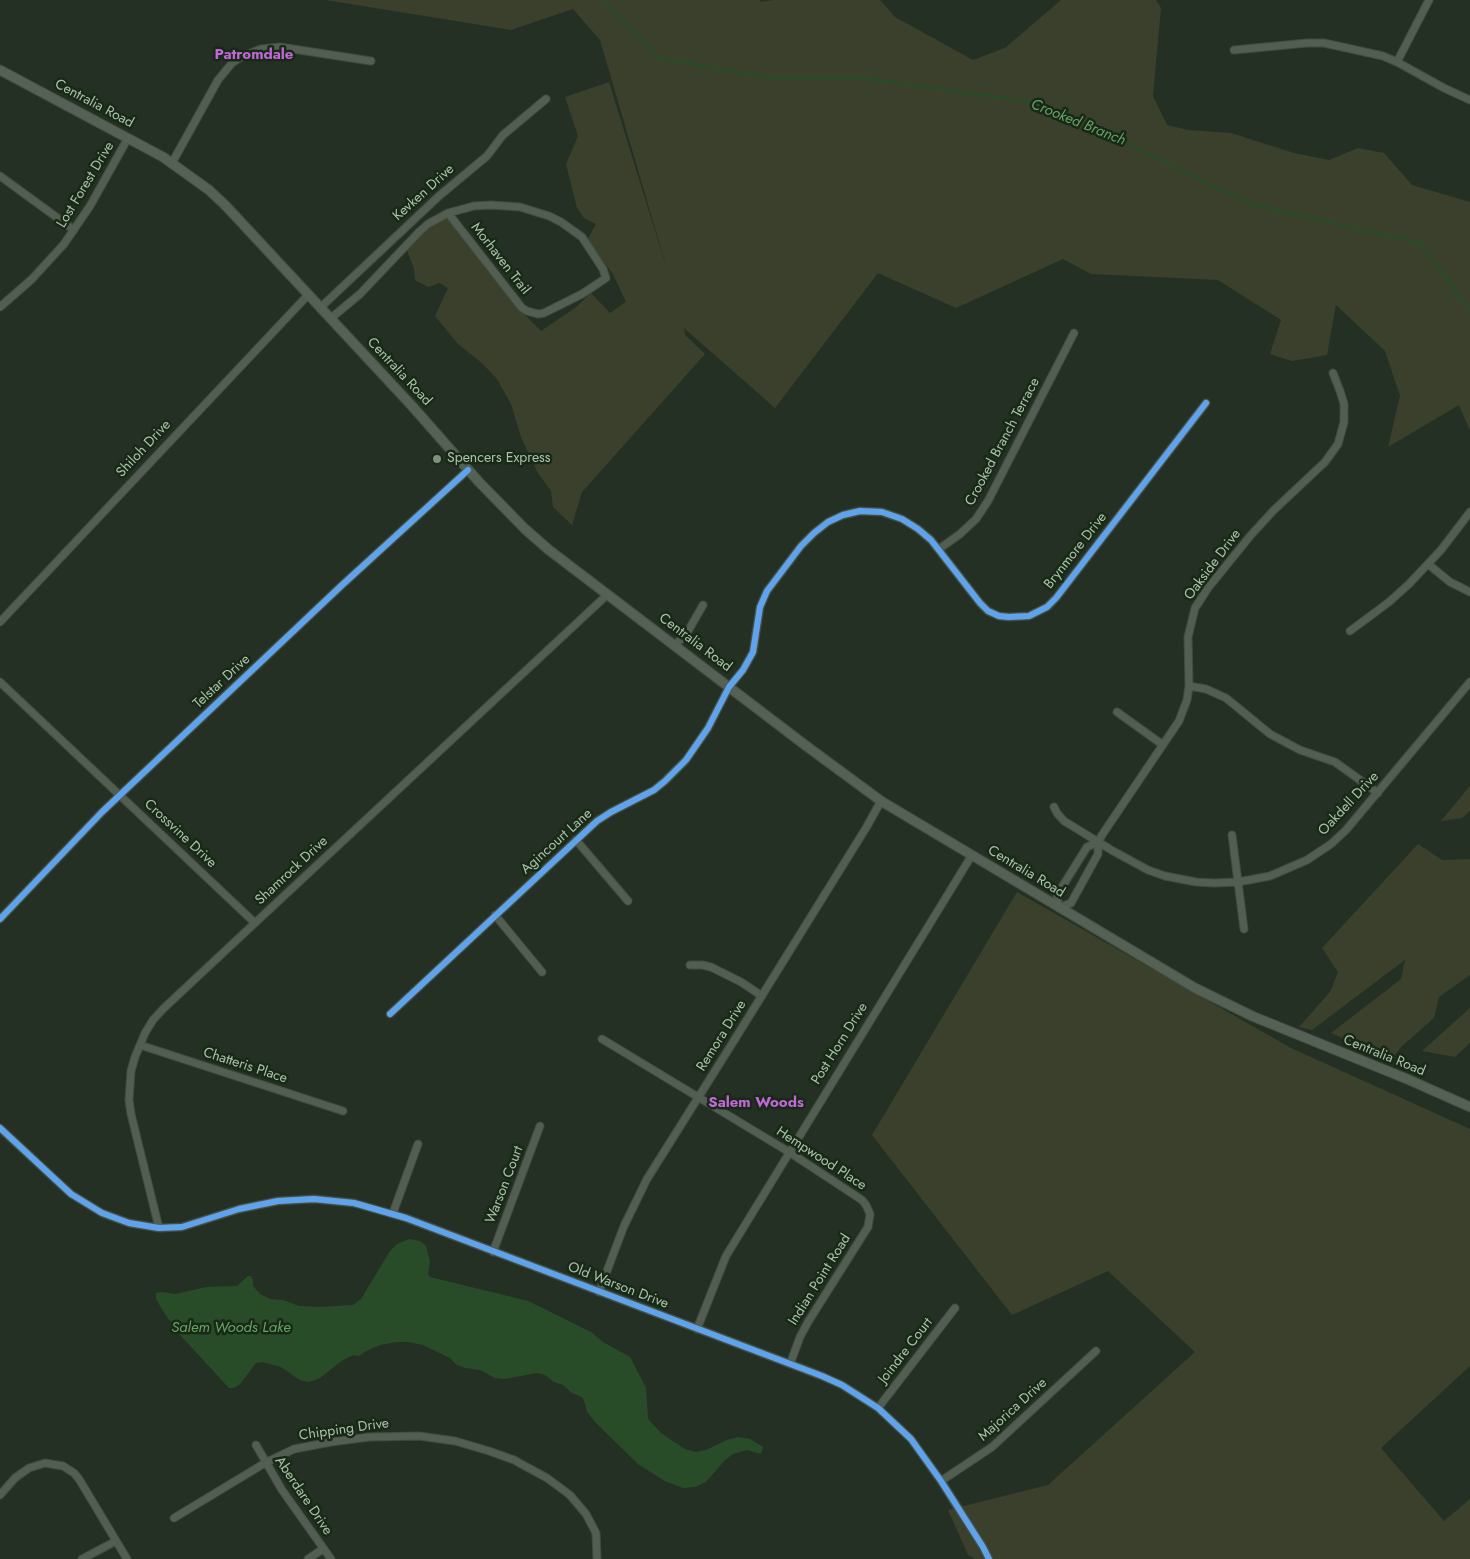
<!DOCTYPE html>
<html>
<head>
<meta charset="utf-8">
<style>
	body { margin:0 }
	canvas { display:block; background:#243023 }
</style>
</head>
<body>
<canvas width="1470" height="1559"></canvas>
<script>
const g = document.querySelector('canvas').getContext('2d');
g.lineJoin = 'round';
function paint(path, color) { g.fillStyle = color; g.fill(path, 'evenodd'); }
const shape = rows => new Path2D(rows.map(r => 'M' + r).join(''));
function trace(path, color, width, dash) { g.strokeStyle = color; g.lineWidth = width; g.lineCap = dash ? 'butt' : 'round'; g.setLineDash(dash || []); g.stroke(path); }
function write(font, color, halo, rows, align = 'center') {
  g.font = font + ' Jost,sans-serif'; g.lineWidth = 5; g.setLineDash([]); g.textBaseline = 'middle'; g.strokeStyle = halo; g.fillStyle = color; for (const [text, x, y, turn = 0] of rows) {
    g.save(); g.translate(x, y); g.rotate((+turn || 0) * Math.PI / 180); g.textAlign = isNaN(turn) ? turn : align; if (halo) g.strokeText(text, 0, 0); g.fillText(text, 0, 0); g.restore();
  }
}
const green = shape([
	[326,0,759,0,761,2,773,0,880,0,895,17,973,60,1005,48,1061,0,1156,0,1161,8,1153,96,1167,125,1188,130,1231,133,1294,153,1329,160,1358,148,1384,153,1412,185,1470,202,1470,431,1459,405,1388,447,1400,396,1385,351,1336,305,1327,355,1292,361,1270,354,1281,320,1218,280,1091,274,1063,259,956,308,878,273,775,408,684,328,685,335,705,354,582,492,572,525,553,507,551,491,538,473,521,437,511,404,497,379,482,363,458,344,435,316,448,288,440,283,428,287,415,280,414,269,407,250,429,228,447,218,526,316,541,331,575,308,591,293,610,313,626,302,613,274,587,240,596,224,584,218,577,208,566,164,578,136,565,97,609,82,669,276,600,40,573,9,511,30],
	[1470,786,1470,811,1462,818,1441,821],
	[1418,844,1442,860,1470,859,1470,975,1439,997,1434,1018,1401,1047,1391,1060,1331,1033,1401,979,1405,960,1312,1030,1299,1027,1330,992,1338,972,1322,948],
	[1017,892,1291,1048,1470,1129,1470,1366,1381,1448,1444,1521,1470,1499,1470,1559,975,1559,968,1555,948,1510,1048,1485,1195,1352,1108,1271,1012,1315,872,1135],
	[1470,1008,1470,1043,1455,1057,1422,1051]
]);
const water = shape([
	[409,1239,420,1241,426,1246,430,1261,428,1274,430,1277,528,1301,591,1332,603,1342,630,1357,646,1388,648,1419,661,1433,685,1449,696,1452,706,1450,727,1440,738,1437,750,1439,763,1447,761,1454,747,1450,733,1454,724,1461,706,1482,695,1487,683,1488,665,1481,638,1464,597,1424,587,1412,585,1403,582,1397,572,1393,563,1385,554,1382,545,1375,537,1373,504,1379,495,1378,480,1370,466,1368,457,1365,450,1358,423,1345,408,1342,396,1342,380,1345,366,1351,359,1356,353,1355,340,1362,320,1378,309,1382,300,1380,281,1367,262,1362,256,1363,240,1384,234,1388,229,1388,182,1337,165,1314,156,1299,156,1293,162,1292,175,1294,207,1287,237,1286,248,1276,251,1276,253,1280,253,1286,260,1294,270,1299,283,1300,299,1306,320,1307,353,1305,361,1299,390,1251,397,1244]
]);
const stream = shape([
	[603,0,659,58,771,78,863,78,1032,102,1093,126,1250,204,1420,243,1470,310]
]);
const minor = shape([
	[1234,50,1307,43,1324,43,1347,48,1383,56,1397,62,1444,88,1470,100],
	[1397,62,1429,0],
	[172,163,218,80,232,63,241,57,261,49,280,47,371,61],
	[0,176,74,230],
	[0,307,32,279,64,244,90,206,128,138],
	[320,308,439,196,487,156,503,135,546,99],
	[330,319,360,294,419,232,428,224,448,213,474,206,491,205,520,207,549,216,561,222,582,237,603,269,606,278,582,294,544,313,538,314,527,311,522,308,448,213],
	[939,549,960,534,976,519,988,501,1074,333],
	[1428,564,1450,582,1470,592],
	[0,622,308,295],
	[1350,631,1389,602,1409,584,1441,550,1470,512],
	[675,645,687,633,703,605],
	[0,682,255,923],
	[1189,686,1206,689,1226,698,1270,734,1300,750,1335,762,1378,793],
	[1117,712,1163,745],
	[1054,807,1057,813,1064,821,1113,851,1148,870,1165,876,1196,882,1214,883,1238,882,1270,876,1307,860,1331,844,1346,830,1470,682],
	[1232,835,1244,929],
	[576,840,628,901],
	[1098,842,1087,847,1057,895,1059,908,1071,903,1098,854,1098,842,1102,835,1179,721,1187,700,1189,686,1188,637,1195,608,1208,588,1251,535,1274,510,1325,462,1338,444,1344,422,1344,404,1340,391,1333,373],
	[495,915,542,972],
	[0,919,102,812,341,586,468,470],
	[690,965,702,965,711,967,741,982,762,996],
	[390,1014,597,821,611,812,654,790,665,781,686,760,708,728,729,687,743,670,753,652,760,607,767,591,801,546,814,533,828,522,843,515,860,511,882,512,902,519,918,529,931,540,980,603,988,611,999,616,1009,617,1029,616,1047,607,1056,598,1206,403],
	[602,1039,789,1152,862,1200,866,1205,870,1214,868,1227,808,1322,800,1337,790,1364],
	[140,1045,343,1111],
	[0,1128,71,1194,102,1213,129,1223,159,1228,182,1227,239,1209,278,1201,314,1199,354,1203,406,1218,822,1376,842,1385,878,1408,911,1439,941,1481,983,1547,989,1559],
	[393,1213,418,1144],
	[159,1228,131,1114,129,1100,131,1071,135,1057,145,1033,153,1020,163,1009,226,950,608,594],
	[493,1252,540,1126],
	[599,1292,624,1226,647,1179,730,1047,866,828,881,801],
	[697,1329,726,1256,972,855],
	[878,1408,955,1308],
	[256,1445,282,1490,331,1559],
	[941,1481,992,1447,1096,1351],
	[0,1495,15,1478,29,1468,45,1463,63,1466,74,1473,79,1479,127,1559],
	[174,1518,265,1463,294,1449,331,1442,369,1437,419,1436,455,1441,489,1451,514,1460,547,1478,570,1495,586,1514,596,1533,597,1559],
	[82,1559,116,1541],
	[308,1559,323,1549]
]);
const major = shape([
	[0,70,163,157,209,190,226,206,412,406,479,482,525,529,549,550,805,745,881,801,1195,988,1252,1016,1407,1079,1470,1107]
]);
const cycleway = shape([
	[0,919,102,812,341,586,468,470],
	[390,1014,597,821,611,812,654,790,665,781,686,760,708,728,729,687,743,670,753,652,760,607,767,591,801,546,814,533,828,522,843,515,860,511,882,512,902,519,918,529,931,540,980,603,988,611,999,616,1009,617,1029,616,1047,607,1056,598,1206,403],
	[0,1128,71,1194,102,1213,129,1223,159,1228,182,1227,239,1209,278,1201,314,1199,354,1203,406,1218,822,1376,842,1385,878,1408,911,1439,941,1481,983,1547,989,1559]
]);
const markers = [
	[437,459,5,"#7c907b"]
];
const streetNames = [
	["Centralia Road",94,104,28],
	["Lost Forest Drive",86,185,-59],
	["Kevken Drive",424,193,-42],
	["Morhaven Trail",500,259,52],
	["Centralia Road",399,372,47],
	["Crooked Branch Terrace",1003,442,-62],
	["Shiloh Drive",144,449,-47],
	["Brynmore Drive",1076,551,-52],
	["Oakside Drive",1213,565,-53],
	["Centralia Road",695,643,37],
	["Telstar Drive",222,682,-43],
	["Oakdell Drive",1349,804,-47],
	["Crossvine Drive",180,834,43],
	["Agincourt Lane",557,842,-42],
	["Shamrock Drive",292,871,-43],
	["Centralia Road",1026,872,31],
	["Remora Drive",722,1036,-58],
	["Post Horn Drive",840,1044,-58],
	["Centralia Road",1384,1056,22],
	["Chatteris Place",245,1066,18],
	["Hempwood Place",821,1159,33],
	["Warson Court",505,1185,-69],
	["Indian Point Road",820,1280,-58],
	["Old Warson Drive",618,1286,21],
	["Joindre Court",906,1351,-52],
	["Majorica Drive",1013,1410,-42],
	["Chipping Drive",344,1430,-8],
	["Aberdare Drive",303,1496,56]
];
const poiNames = [
	["Spencers Express",447,459]
];
const neighbourhoodNames = [
	["Patromdale",254,55],
	["Salem Woods",756,1103]
];
const waterNames = [
	["Crooked Branch",1078,123,22],
	["Salem Woods Lake",231,1328]
];
paint(green, '#3a402b');
paint(water, '#294c28');
trace(stream, '#294c28', 2.5);
trace(minor, '#424b41', 9);
trace(major, '#414d40', 11);
trace(minor, '#525e52', 7);
trace(major, '#556155', 9);
trace(cycleway, '#60a3ed', 6);
for (const [x, y, r, color] of markers) { const dot = new Path2D(); dot.arc(x, y, r, 0, 2 * Math.PI); g.fillStyle = color; g.fill(dot); trace(dot, '#182917', 2); }
write('14px', '#abc3ab', '#182917', streetNames);
write('14px', '#abc3ab', '#182917', poiNames, 'left');
write('bold 15px', '#c167d7', '#182917', neighbourhoodNames);
write('italic 15px', '#67a363', '#182917', waterNames);
</script>
</body>
</html>
